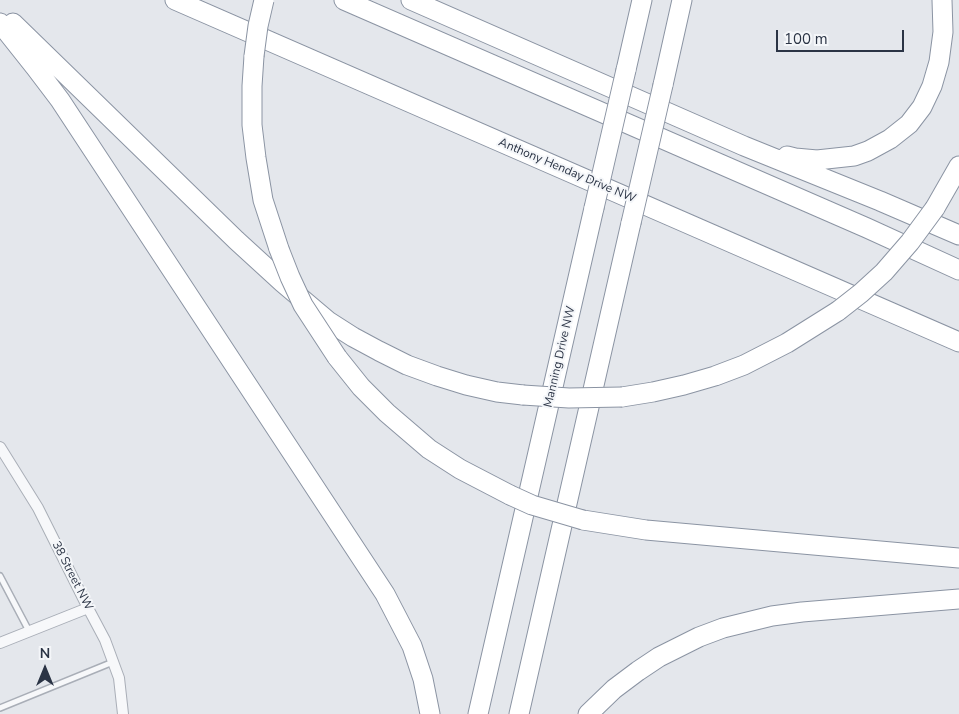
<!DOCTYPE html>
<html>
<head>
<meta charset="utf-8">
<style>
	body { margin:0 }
	#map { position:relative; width:959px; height:714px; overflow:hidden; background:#e4e7ec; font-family:"Nunito Sans",sans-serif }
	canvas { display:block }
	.north { position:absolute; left:20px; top:644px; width:50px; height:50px; -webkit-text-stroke:4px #f4f6f9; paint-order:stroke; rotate:0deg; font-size:14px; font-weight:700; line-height:20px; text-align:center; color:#2b3445 }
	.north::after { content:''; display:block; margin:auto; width:18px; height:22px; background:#2b3445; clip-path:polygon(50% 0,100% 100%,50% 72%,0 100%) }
	.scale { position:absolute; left:776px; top:30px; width:128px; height:22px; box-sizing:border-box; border:2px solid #2b3445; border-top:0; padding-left:6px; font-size:15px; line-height:18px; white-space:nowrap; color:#2b3445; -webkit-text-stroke:4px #f4f6f9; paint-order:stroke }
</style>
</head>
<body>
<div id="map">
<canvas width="959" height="714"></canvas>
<div class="north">N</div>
<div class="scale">100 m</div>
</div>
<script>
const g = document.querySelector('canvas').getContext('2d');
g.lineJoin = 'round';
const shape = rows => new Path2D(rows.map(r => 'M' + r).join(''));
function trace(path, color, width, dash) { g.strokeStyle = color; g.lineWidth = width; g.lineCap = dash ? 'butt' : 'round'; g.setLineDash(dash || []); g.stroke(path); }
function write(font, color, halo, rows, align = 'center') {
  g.font = font + ' "Nunito Sans",sans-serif'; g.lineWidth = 4; g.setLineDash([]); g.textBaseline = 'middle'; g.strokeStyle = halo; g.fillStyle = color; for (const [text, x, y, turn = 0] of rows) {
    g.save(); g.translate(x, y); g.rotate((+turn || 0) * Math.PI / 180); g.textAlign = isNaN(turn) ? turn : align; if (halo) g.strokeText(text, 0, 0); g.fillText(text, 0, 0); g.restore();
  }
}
const lane = shape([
	[0,576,29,631],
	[0,708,113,662]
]);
const street = shape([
	[0,447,38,508,88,608,105,640,119,678,123,714],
	[0,643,88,608]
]);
const highway = shape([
	[175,0,959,342],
	[344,0,867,228,959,270],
	[411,0,744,146,880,201,959,235],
	[0,23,35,67,60,100,385,594,412,646,423,679,430,714],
	[13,23,236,240,283,283,328,321,353,337,379,351,407,365,437,376,466,385,497,392,523,395],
	[254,56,252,86,252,125,256,158,263,200,279,249],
	[626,70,642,0],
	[663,85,682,0],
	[787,156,795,158,817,160,854,156,868,151,890,139,909,124,922,107,932,86,939,62,943,32,942,0],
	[935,208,959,166],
	[337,357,361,387,387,413,429,449,460,469,510,495],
	[622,397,653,392,684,385,715,376,744,365,787,343,838,311],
	[583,520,646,530,959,558],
	[478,714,594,208],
	[519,714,631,223],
	[588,714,614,689,638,671,659,657,699,637,723,628,772,616,802,612,959,599]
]);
const highwayBridge = shape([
	[254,56,258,26,264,0],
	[594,208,626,70],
	[631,223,663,85],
	[279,249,290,277,303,305,337,357],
	[838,311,861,293,884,272,910,242,935,208],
	[523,395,569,398,622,397],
	[510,495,532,505,583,520]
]);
const streetNames = [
	["Anthony Henday Drive NW",567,171,23],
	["Manning Drive NW",560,357,-77],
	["38 Street NW",72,576,63]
];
trace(lane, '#a9aeb7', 8);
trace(street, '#a9aeb7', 12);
trace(highway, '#8b94a3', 21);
trace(lane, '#f7f8fa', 5);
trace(street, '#f7f8fa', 10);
trace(highway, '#fff', 19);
trace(highwayBridge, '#8b94a3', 21, []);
trace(highwayBridge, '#fff', 19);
write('12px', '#2b3445', '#f4f6f9', streetNames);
</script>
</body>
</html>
